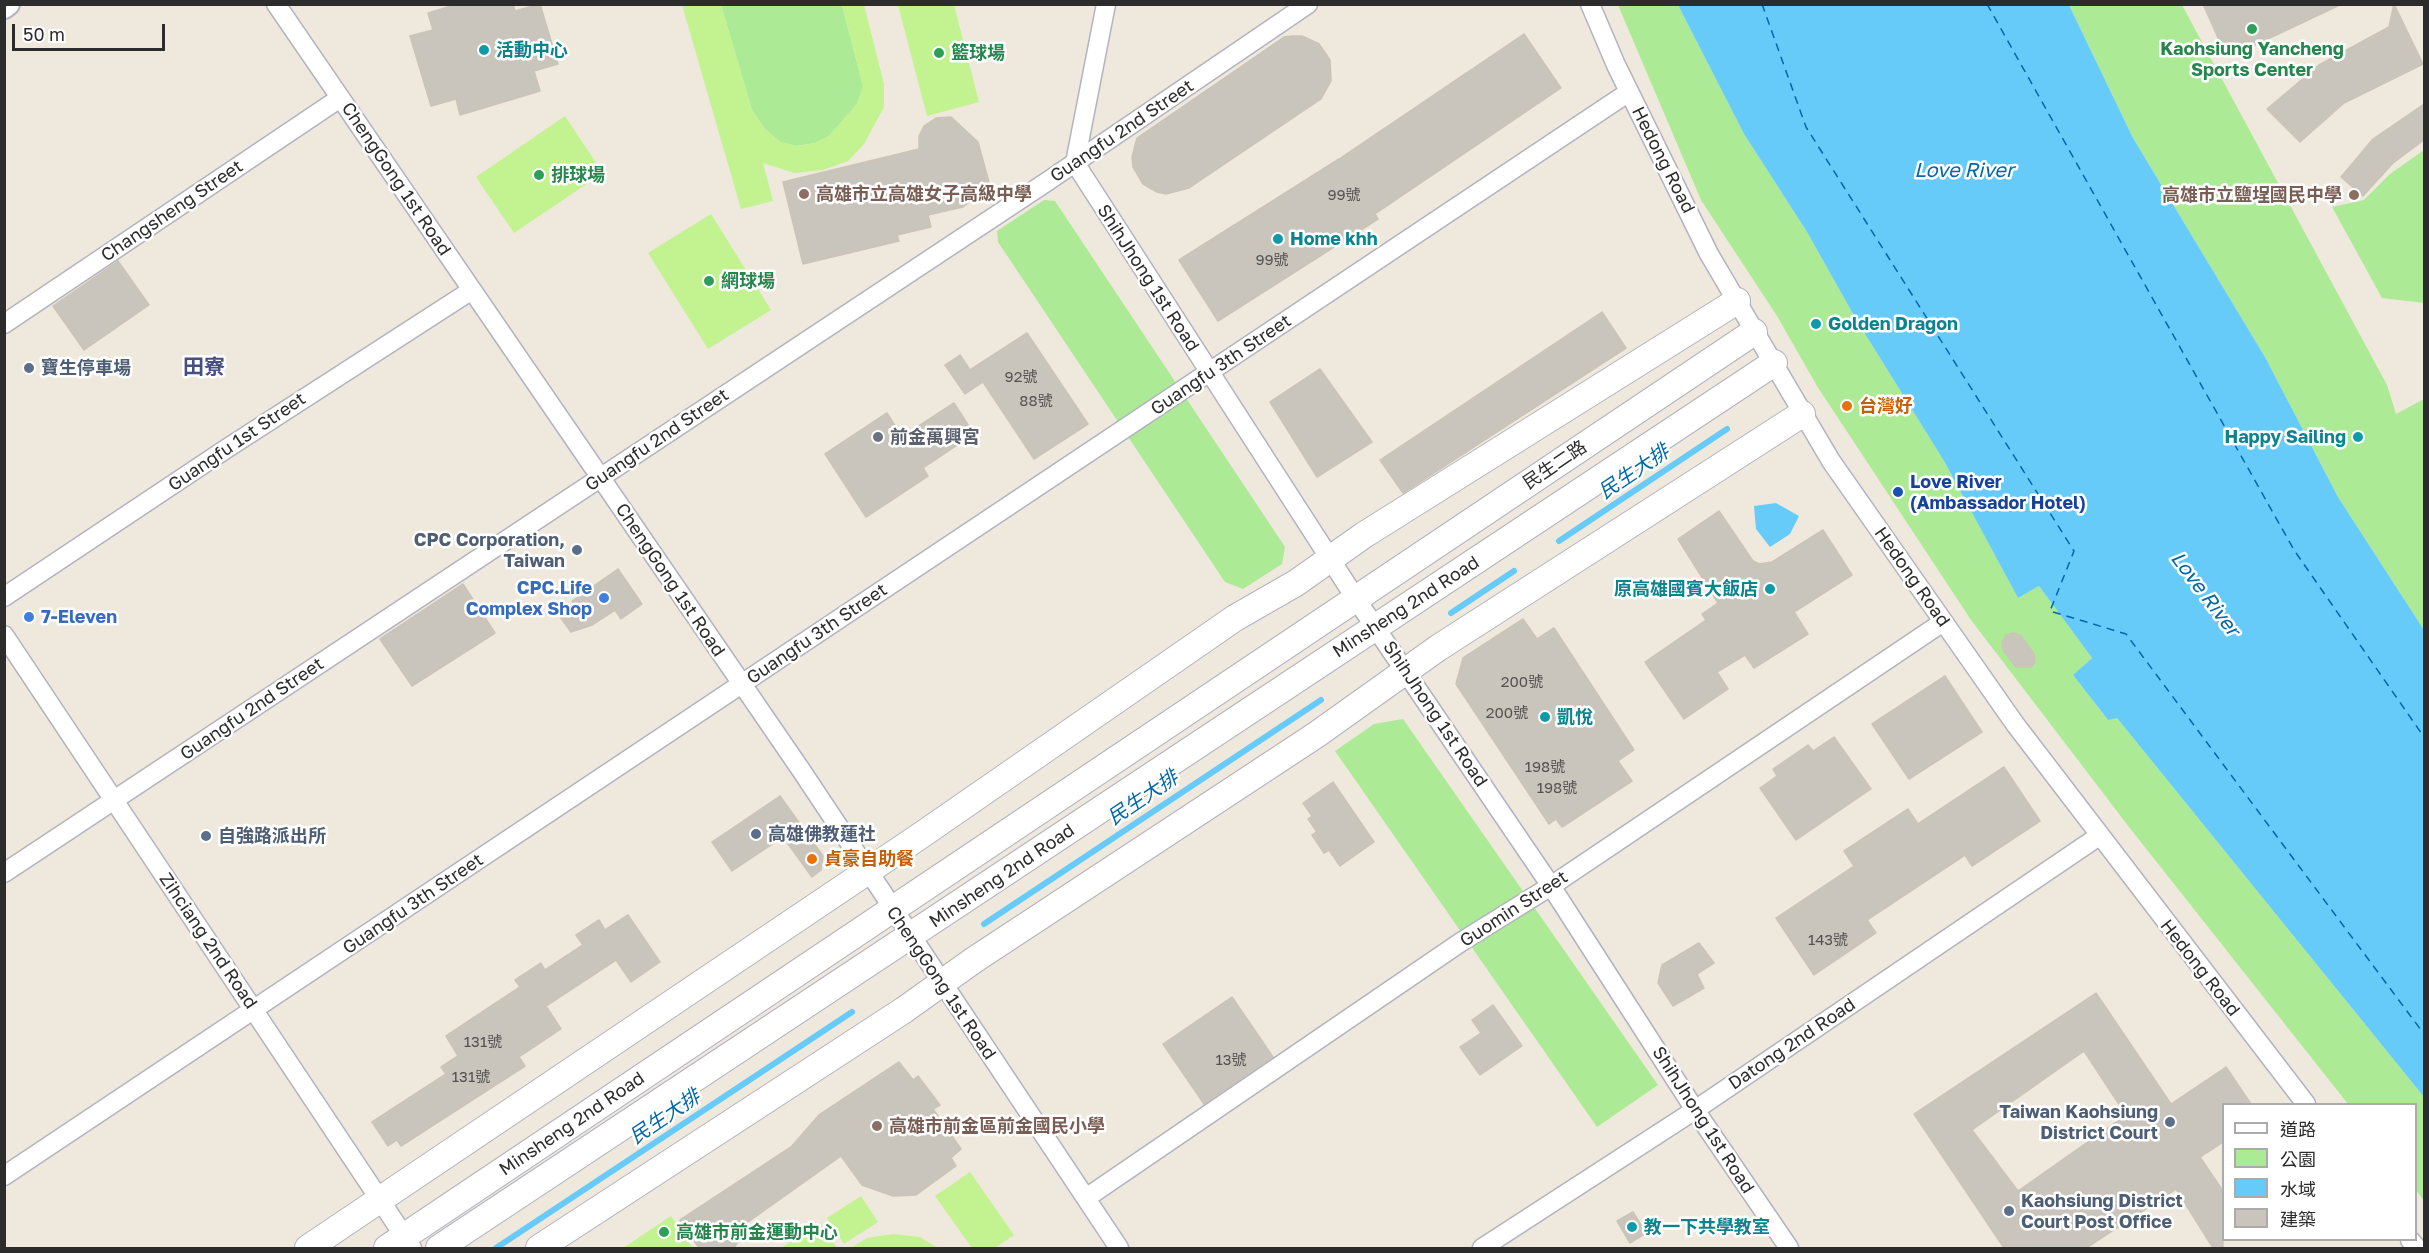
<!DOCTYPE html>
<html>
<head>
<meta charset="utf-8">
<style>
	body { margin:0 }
	#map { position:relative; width:2429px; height:1253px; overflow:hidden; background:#efe8dd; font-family:"Golos Text","Noto Sans TC",sans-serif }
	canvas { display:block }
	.frame { position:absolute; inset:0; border:6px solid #2c2c2c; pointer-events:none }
	.legend { position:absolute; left:2222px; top:1103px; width:195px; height:138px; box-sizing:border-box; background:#fff; border:2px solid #ababab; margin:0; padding:8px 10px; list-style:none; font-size:18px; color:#2c2c2c }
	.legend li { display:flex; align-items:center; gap:12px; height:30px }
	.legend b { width:30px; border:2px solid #ababab }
	.scale { position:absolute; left:12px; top:24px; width:153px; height:27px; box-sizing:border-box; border:3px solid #2c2c2c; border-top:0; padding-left:8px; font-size:18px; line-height:21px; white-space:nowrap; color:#2c2c2c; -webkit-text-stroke:4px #fff; paint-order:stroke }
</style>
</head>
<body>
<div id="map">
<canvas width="2429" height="1253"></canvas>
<div class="frame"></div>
<ul class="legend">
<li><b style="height:8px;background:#fff"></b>道路</li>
<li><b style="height:16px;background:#adea95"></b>公園</li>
<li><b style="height:16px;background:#67cbfa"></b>水域</li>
<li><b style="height:16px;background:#cac5bc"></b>建築</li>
</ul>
<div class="scale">50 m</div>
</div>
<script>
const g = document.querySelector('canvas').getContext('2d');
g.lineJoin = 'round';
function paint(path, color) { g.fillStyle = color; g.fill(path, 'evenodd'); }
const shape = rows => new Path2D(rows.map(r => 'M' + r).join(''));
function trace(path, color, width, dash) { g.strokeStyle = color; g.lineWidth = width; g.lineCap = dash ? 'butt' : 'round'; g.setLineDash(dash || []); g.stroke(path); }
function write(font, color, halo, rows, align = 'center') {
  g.font = font + ' "Golos Text","Noto Sans TC",sans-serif'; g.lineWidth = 5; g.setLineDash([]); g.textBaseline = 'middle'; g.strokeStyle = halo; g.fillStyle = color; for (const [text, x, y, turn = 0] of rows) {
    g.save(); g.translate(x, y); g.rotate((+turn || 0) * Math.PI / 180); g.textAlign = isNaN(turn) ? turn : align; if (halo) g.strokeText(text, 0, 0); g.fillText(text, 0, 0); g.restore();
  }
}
const green = shape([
	[721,5,842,5,863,86,857,104,829,136,815,143,796,146,780,142,764,128,752,110],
	[1618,5,1678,5,1744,134,1807,232,1857,321,1944,461,2018,598,2039,586,2092,658,2073,675,2107,719,2117,718,2424,1097,2424,1201,2416,1190,2416,1104,2348,1104,2129,827,1971,620,1817,386,1777,316,1701,200],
	[2069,5,2182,5,2387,385,2396,414,2424,399,2424,630,2338,497,2265,357,2133,138],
	[2424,150,2424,303,2382,298,2332,207,2364,200,2390,174],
	[1044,200,1055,201,1285,547,1282,564,1243,589,1225,582,998,242,997,231],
	[1403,719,1658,1085,1597,1127,1335,751,1374,724]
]);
const pitch = shape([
	[682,5,721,5,752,110,764,128,780,142,797,146,815,143,829,136,857,104,863,86,842,5,864,5,884,84,884,107,864,144,848,161,823,170,794,173,763,163,773,201,741,209],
	[898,5,954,5,979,102,927,116],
	[565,116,603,173,514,233,476,177],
	[711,214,771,310,708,349,648,253],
	[970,1172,1014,1235,995,1248,972,1248,935,1196],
	[861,1196,878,1222,844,1244,827,1218],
	[671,1216,693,1248,623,1248],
	[820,1223,837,1248,781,1248],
	[893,1234,920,1237,938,1248,851,1248,867,1238]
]);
const water = shape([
	[1678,5,2069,5,2133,138,2265,357,2338,497,2424,630,2424,1097,2117,718,2108,720,2073,675,2092,658,2039,586,2018,598,1944,461,1857,321,1807,232,1744,134],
	[1776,503,1799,516,1790,534,1770,547,1756,529,1754,506]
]);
const stream = shape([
	[1559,541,1727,429],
	[1451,613,1514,571],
	[984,924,1321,700],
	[496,1248,852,1012]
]);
const ferry = shape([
	[1762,4,1806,127,2074,551,2050,611,2126,634,2424,1034],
	[1987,4,2294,550,2424,737]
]);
const building = shape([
	[458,4,513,4,515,11,540,4,558,64,534,71,540,91,460,115,456,99,431,106,410,36,433,30,428,13,458,4],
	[2203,4,2342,4,2242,51,2229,47,2219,40,2203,4],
	[2394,4,2423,64,2344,103,2300,142,2267,109,2319,65,2389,27,2394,4],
	[1524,34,1561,88,1375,214,1378,219,1218,321,1179,260,1339,159,1524,34],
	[1293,36,1302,36,1319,44,1330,60,1331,81,1321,99,1189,188,1166,194,1157,192,1143,184,1133,167,1132,157,1137,138,1284,37,1293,36],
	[2424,104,2424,140,2393,163,2363,196,2341,177,2373,139,2424,104],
	[951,117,978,142,990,186,963,207,928,215,931,227,897,235,899,241,803,264,783,182,919,149,919,136,924,126,936,118,951,117],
	[118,261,149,305,84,350,53,306,118,261],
	[1602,312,1626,348,1403,493,1380,460,1602,312],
	[1027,333,1088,424,1034,459,983,382,965,394,945,365,960,355,970,370,1027,333],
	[1320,369,1372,442,1317,477,1270,402,1320,369],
	[954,403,974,434,923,468,928,476,866,517,825,454,887,413,902,437,954,403],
	[1719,511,1753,561,1759,564,1772,562,1823,530,1852,575,1794,612,1808,634,1754,668,1745,655,1717,672,1728,689,1684,719,1645,662,1706,620,1702,614,1718,603,1678,539,1719,511],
	[618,569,642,604,621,619,615,610,592,625,571,632,558,614,574,604,572,601,618,569],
	[463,584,495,633,412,686,380,639,463,584],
	[1523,619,1537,639,1554,628,1634,750,1618,761,1632,781,1562,827,1556,819,1549,824,1456,684,1463,658,1523,619],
	[2014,633,2021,636,2034,654,2035,662,2031,667,2016,667,2003,650,2002,642,2006,635,2014,633],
	[1945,676,1982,732,1909,779,1872,724,1945,676],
	[1834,737,1871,789,1796,840,1760,788,1777,776,1773,769,1808,745,1813,751,1834,737],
	[2004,767,2040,821,1972,866,1965,855,1867,920,1876,933,1814,975,1776,918,1854,866,1844,851,1908,809,1918,824,2004,767],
	[1333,782,1374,842,1340,866,1329,850,1324,853,1312,835,1317,832,1308,819,1312,816,1303,803,1333,782],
	[780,796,823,856,821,870,812,877,783,837,732,871,712,842,780,796],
	[628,915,660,962,631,982,616,960,546,1006,561,1029,519,1057,525,1066,401,1146,397,1140,388,1146,372,1122,446,1074,441,1067,458,1056,446,1036,520,987,515,980,541,963,545,970,583,945,576,935,599,920,605,930,628,915],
	[1699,943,1714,963,1697,974,1704,988,1673,1006,1658,983,1662,965,1699,943],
	[2096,993,2171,1104,2226,1067,2251,1104,2223,1104,2223,1142,2200,1157,2223,1191,2223,1248,2213,1248,2176,1189,2086,1248,2004,1248,1914,1114,2096,993],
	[2084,1051,2126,1115,2018,1191,1972,1130,2084,1051],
	[1232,997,1273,1057,1204,1104,1163,1044,1232,997],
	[1493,1005,1522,1046,1480,1075,1460,1047,1481,1033,1472,1020,1493,1005],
	[899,1062,913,1080,918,1076,940,1105,933,1109,961,1149,951,1158,956,1166,916,1195,893,1196,862,1185,841,1156,741,1227,741,1237,734,1248,699,1248,680,1220,791,1147,819,1115,899,1062],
	[1633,1212,1646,1233,1630,1243,1617,1221,1633,1212]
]);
const minor = shape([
	[276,4,801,770,1119,1248],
	[1106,4,1075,163,1356,599,1551,886,1695,1110,1789,1248],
	[1590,4,1616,65,1709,254,1831,461,2015,724,2306,1104],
	[4,324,340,98],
	[4,597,226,449,472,290],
	[4,635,412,1248],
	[4,873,1048,181,1308,4],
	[4,1176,1629,92],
	[1086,1198,1461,942,1551,886,1943,622],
	[2410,1240,2417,1248],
	[1482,1248,1695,1110,2099,836]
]);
const tertiary = shape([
	[4,7,8,4]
]);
const secondary = shape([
	[308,1248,920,836,1235,618,1296,583,1364,535,1737,301],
	[387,1248,1754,332],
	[439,1248,1774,363],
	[539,1248,904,1010,974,960,1316,735,1438,648,1802,414]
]);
const markers = [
	[2252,29,6,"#2e9e5b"],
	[484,50,6,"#0f9aa8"],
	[939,53,6,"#2e9e5b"],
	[539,175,6,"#2e9e5b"],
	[804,194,6,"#8d6e63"],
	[2354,195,6,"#8d6e63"],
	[1278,239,6,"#0f9aa8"],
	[709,281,6,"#2e9e5b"],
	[1816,324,6,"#0f9aa8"],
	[29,368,6,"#5c6f8a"],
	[1847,406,6,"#e8710a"],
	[878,437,6,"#6b7280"],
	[2358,437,6,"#0f9aa8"],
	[1898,492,6,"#1a4fb4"],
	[577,550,6,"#5c6f8a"],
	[1770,589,6,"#0f9aa8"],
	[604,598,6,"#3f7fe0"],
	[29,617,6,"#3f7fe0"],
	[1545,717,6,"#0f9aa8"],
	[756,834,6,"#5c6f8a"],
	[206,836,6,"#5c6f8a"],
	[812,859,6,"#e8710a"],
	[2170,1122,6,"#5c6f8a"],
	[877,1126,6,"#8d6e63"],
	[2009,1211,6,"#5c6f8a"],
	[1632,1227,6,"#0f9aa8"],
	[664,1232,6,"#2e9e5b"]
];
const numberNames = [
	["99號",1344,195],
	["99號",1272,260],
	["92號",1021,377],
	["88號",1036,401],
	["200號",1522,682],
	["200號",1507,713],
	["198號",1545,767],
	["198號",1557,788],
	["143號",1828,940],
	["131號",483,1042],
	["13號",1231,1060],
	["131號",471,1077]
];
const leisureNames = [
	["Kaohsiung Yancheng",2252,49,"center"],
	["Sports Center",2252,70,"center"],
	["籃球場",951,53],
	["排球場",551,175],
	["網球場",721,281],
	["高雄市前金運動中心",676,1232]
];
const cultureNames = [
	["活動中心",496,50],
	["Home khh",1290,239],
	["Golden Dragon",1828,324],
	["Happy Sailing",2346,437,"right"],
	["原高雄國賓大飯店",1758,589,"right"],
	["凱悅",1557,717],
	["教一下共學教室",1644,1227]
];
const streetNames = [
	["Guangfu 2nd Street",1122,131,-34],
	["Hedong Road",1663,160,63],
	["ChengGong 1st Road",396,179,56],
	["Changsheng Street",172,211,-34],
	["ShihJhong 1st Road",1148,278,57],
	["Guangfu 3th Street",1221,365,-34],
	["Guangfu 2nd Street",657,440,-34],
	["Guangfu 1st Street",237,442,-34],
	["民生二路",1555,465,-34],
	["Hedong Road",1912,577,55],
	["ChengGong 1st Road",670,580,56],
	["Minsheng 2nd Road",1406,607,-33],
	["Guangfu 3th Street",817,634,-34],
	["Guangfu 2nd Street",252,709,-34],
	["ShihJhong 1st Road",1435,714,56],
	["Minsheng 2nd Road",1002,876,-34],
	["Guangfu 3th Street",413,904,-34],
	["Guomin Street",1514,909,-33],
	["Zihciang 2nd Road",208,941,56],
	["Hedong Road",2200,968,52],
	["ChengGong 1st Road",941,983,56],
	["Datong 2nd Road",1792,1044,-34],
	["ShihJhong 1st Road",1703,1120,57],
	["Minsheng 2nd Road",572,1124,-34]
];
const educationNames = [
	["高雄市立高雄女子高級中學",816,194],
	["高雄市立鹽埕國民中學",2342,195,"right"],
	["高雄市前金區前金國民小學",889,1126]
];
const serviceNames = [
	["寶生停車場",41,368],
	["CPC Corporation,",565,540,"right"],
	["Taiwan",565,561,"right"],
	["高雄佛教蓮社",768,834],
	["自強路派出所",218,836],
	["Taiwan Kaohsiung",2158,1112,"right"],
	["District Court",2158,1133,"right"],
	["Kaohsiung District",2021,1201],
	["Court Post Office",2021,1222]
];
const foodNames = [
	["台灣好",1859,406],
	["貞豪自助餐",824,859]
];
const worshipNames = [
	["前金萬興宮",890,437]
];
const transitNames = [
	["Love River",1910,482],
	["(Ambassador Hotel)",1910,503]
];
const shopNames = [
	["CPC.Life",592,588],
	["Complex Shop",592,609],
	["7-Eleven",41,617,"left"]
];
const waterNames = [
	["Love River",1964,171],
	["民生大排",1634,472,-34],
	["Love River",2205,594,53],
	["民生大排",1143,798,-34],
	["民生大排",665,1117,-34]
];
const quarterNames = [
	["田寮",204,367]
];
paint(green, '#adea95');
paint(pitch, '#c3f290');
paint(water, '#67cbfa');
trace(stream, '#67cbfa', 6);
trace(ferry, '#0168ab', 1.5, [8, 6]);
paint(building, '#cac5bc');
trace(building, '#cbc4b6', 1.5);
trace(minor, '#b1b3c1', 21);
trace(tertiary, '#b1b3c1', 26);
trace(secondary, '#b1b3c1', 28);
trace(minor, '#fff', 18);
trace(tertiary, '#fff', 22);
trace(secondary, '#fff', 26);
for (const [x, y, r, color] of markers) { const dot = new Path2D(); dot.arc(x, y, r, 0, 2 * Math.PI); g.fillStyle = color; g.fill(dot); trace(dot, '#fff', 2); }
write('15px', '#545250', null, numberNames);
write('bold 18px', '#27864d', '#fff', leisureNames, 'left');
write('bold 18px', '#0d838f', '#fff', cultureNames, 'left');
write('18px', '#2c2c2c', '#fff', streetNames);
write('bold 18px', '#785e54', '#fff', educationNames, 'left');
write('bold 18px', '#4e5e75', '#fff', serviceNames, 'left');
write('bold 18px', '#c56008', '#fff', foodNames, 'left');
write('bold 18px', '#5b616d', '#fff', worshipNames, 'left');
write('bold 18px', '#164399', '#fff', transitNames, 'left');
write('bold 18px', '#366cbe', '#fff', shopNames, 'right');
write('italic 20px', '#0168ab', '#fff', waterNames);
write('bold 21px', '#474f81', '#fff', quarterNames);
</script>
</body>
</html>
